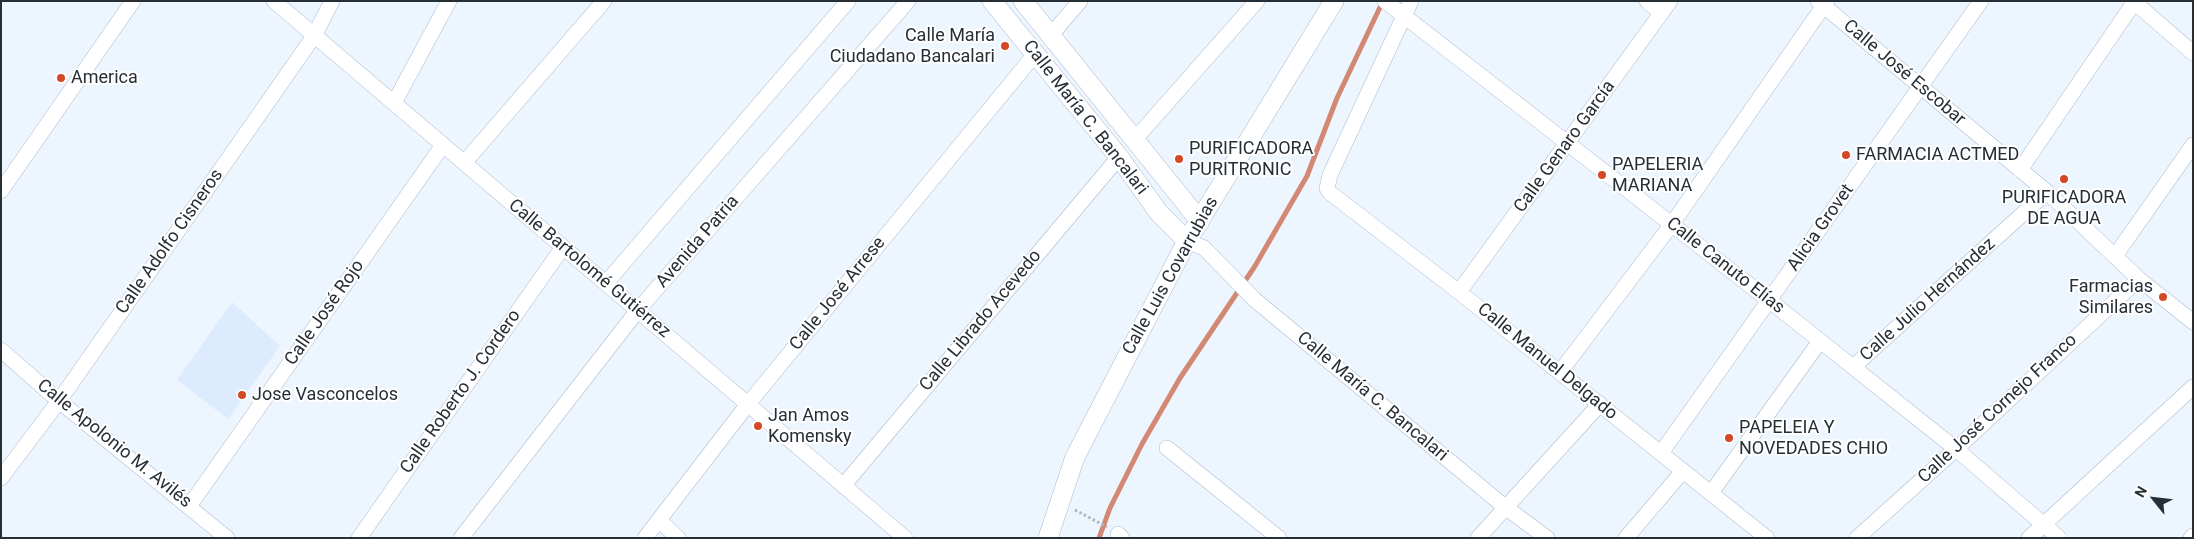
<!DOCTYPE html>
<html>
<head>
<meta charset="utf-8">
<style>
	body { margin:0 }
	#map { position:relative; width:2194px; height:539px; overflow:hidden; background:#edf5fe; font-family:Roboto,sans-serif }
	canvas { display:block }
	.frame { position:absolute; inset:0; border:2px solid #262e36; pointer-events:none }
	.north { position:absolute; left:2129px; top:474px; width:50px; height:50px; -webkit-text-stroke:4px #fff; paint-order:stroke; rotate:299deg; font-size:14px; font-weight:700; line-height:20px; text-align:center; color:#262e36 }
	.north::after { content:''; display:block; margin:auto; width:18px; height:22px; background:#262e36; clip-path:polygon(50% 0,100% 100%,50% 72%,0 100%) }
</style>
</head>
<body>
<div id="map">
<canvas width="2194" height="539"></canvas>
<div class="frame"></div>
<div class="north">N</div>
</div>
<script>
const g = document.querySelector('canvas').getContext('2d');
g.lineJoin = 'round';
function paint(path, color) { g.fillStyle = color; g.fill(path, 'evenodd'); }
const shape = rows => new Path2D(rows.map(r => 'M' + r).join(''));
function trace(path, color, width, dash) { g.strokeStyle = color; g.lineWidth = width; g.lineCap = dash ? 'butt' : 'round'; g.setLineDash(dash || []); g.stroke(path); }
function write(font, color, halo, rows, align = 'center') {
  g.font = font + ' Roboto,sans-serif'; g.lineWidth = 4; g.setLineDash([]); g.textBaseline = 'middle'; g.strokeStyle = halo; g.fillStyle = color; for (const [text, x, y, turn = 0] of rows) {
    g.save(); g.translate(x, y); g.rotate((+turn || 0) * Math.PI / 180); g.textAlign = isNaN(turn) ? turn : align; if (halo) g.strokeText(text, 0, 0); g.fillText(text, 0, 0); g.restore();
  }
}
const built = shape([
	[232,302,280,346,228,419,177,380]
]);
const stream = shape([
	[1099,538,1110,508,1142,444,1180,378,1255,266,1307,176,1337,98,1383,1]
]);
const path = shape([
	[1075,510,1107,527]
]);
const minor = shape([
	[274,1,905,538],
	[1385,1,1770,301,1956,449,2059,538],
	[1411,1,1330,175,1327,188,1329,192,1459,292,1767,538],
	[1647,1,1661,13],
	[1818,1,2047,192,2139,279,2193,322],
	[2133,1,2193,53],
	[1051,35,1080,1],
	[394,103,449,1],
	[1136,138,1257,1],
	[464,163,604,1],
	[2020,170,2135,1],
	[1,191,133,1],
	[1187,241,1204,248,1255,300,1505,507,1547,538],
	[2115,256,2193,145],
	[606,283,848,1],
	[1459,292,1670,1],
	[1,350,59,401,227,538],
	[1853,367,2047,192],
	[1560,372,1672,224,1827,1],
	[1167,448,1279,538],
	[1661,453,1981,1],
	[1,478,59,401,314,36,332,1],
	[843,486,1119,157],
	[1711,493,1820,341],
	[190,505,443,145],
	[659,520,678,538],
	[1118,534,1122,538],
	[359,538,563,247],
	[461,538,638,310,908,1],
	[645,538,748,404,1035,54],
	[1478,538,1600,404],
	[1626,538,1683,471],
	[1857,538,1956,449,2139,279],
	[2029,538,2193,387],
	[2191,538,2193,536]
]);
const tertiary = shape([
	[992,1,1119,157,1159,213,1187,241],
	[1023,1,1200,221],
	[1048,538,1075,457,1187,241,1334,1]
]);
const markers = [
	[1005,46,5,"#d34926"],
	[61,78,5,"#d34926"],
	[1846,155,5,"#d34926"],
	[1179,159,5,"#d34926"],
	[1602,175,5,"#d34926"],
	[2064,179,5,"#d34926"],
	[2163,297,5,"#d34926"],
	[242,395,5,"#d34926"],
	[758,426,5,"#d34926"],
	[1729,438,5,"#d34926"]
];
const poiNames = [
	["Calle María",995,36,"right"],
	["Ciudadano Bancalari",995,57,"right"],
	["America",71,78],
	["PURIFICADORA",1189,149],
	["PURITRONIC",1189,170],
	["FARMACIA ACTMED",1856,155],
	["PAPELERIA",1612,165],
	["MARIANA",1612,186],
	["PURIFICADORA",2064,198,"center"],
	["DE AGUA",2064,219,"center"],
	["Farmacias",2153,287,"right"],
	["Similares",2153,308,"right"],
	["Jose Vasconcelos",252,395],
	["Jan Amos",768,416],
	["Komensky",768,437],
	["PAPELEIA Y",1739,428],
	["NOVEDADES CHIO",1739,449]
];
const streetNames = [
	["Calle José Escobar",1904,73,40],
	["Calle María C. Bancalari",1085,118,52],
	["Calle Genaro García",1565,147,-54],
	["Alicia Grovet",1821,228,-55],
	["Calle Adolfo Cisneros",170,242,-55],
	["Avenida Patria",698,242,-49],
	["Calle Canuto Elías",1725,266,38],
	["Calle Bartolomé Gutiérrez",589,269,40],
	["Calle Luis Covarrubias",1171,276,-61],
	["Calle José Arrese",838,294,-51],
	["Calle Julio Hernández",1928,300,-42],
	["Calle José Rojo",325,313,-55],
	["Calle Librado Acevedo",981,321,-50],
	["Calle Manuel Delgado",1547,362,39],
	["Calle Roberto J. Cordero",461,392,-55],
	["Calle María C. Bancalari",1372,397,40],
	["Calle José Cornejo Franco",1998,409,-43],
	["Calle Apolonio M. Avilés",114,444,39]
];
paint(built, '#dcebfd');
trace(stream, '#d38874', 5);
trace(minor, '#a8bbd1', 16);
trace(tertiary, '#a8bbd1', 20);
trace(path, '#b0b8c0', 3, [2.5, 2.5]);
trace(minor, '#fff', 15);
trace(tertiary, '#fff', 19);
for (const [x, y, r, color] of markers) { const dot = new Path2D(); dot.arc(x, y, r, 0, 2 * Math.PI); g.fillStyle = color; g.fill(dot); trace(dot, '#fff', 2); }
write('18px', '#262e36', '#fff', poiNames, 'left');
write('18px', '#262e36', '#fff', streetNames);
</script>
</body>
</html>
